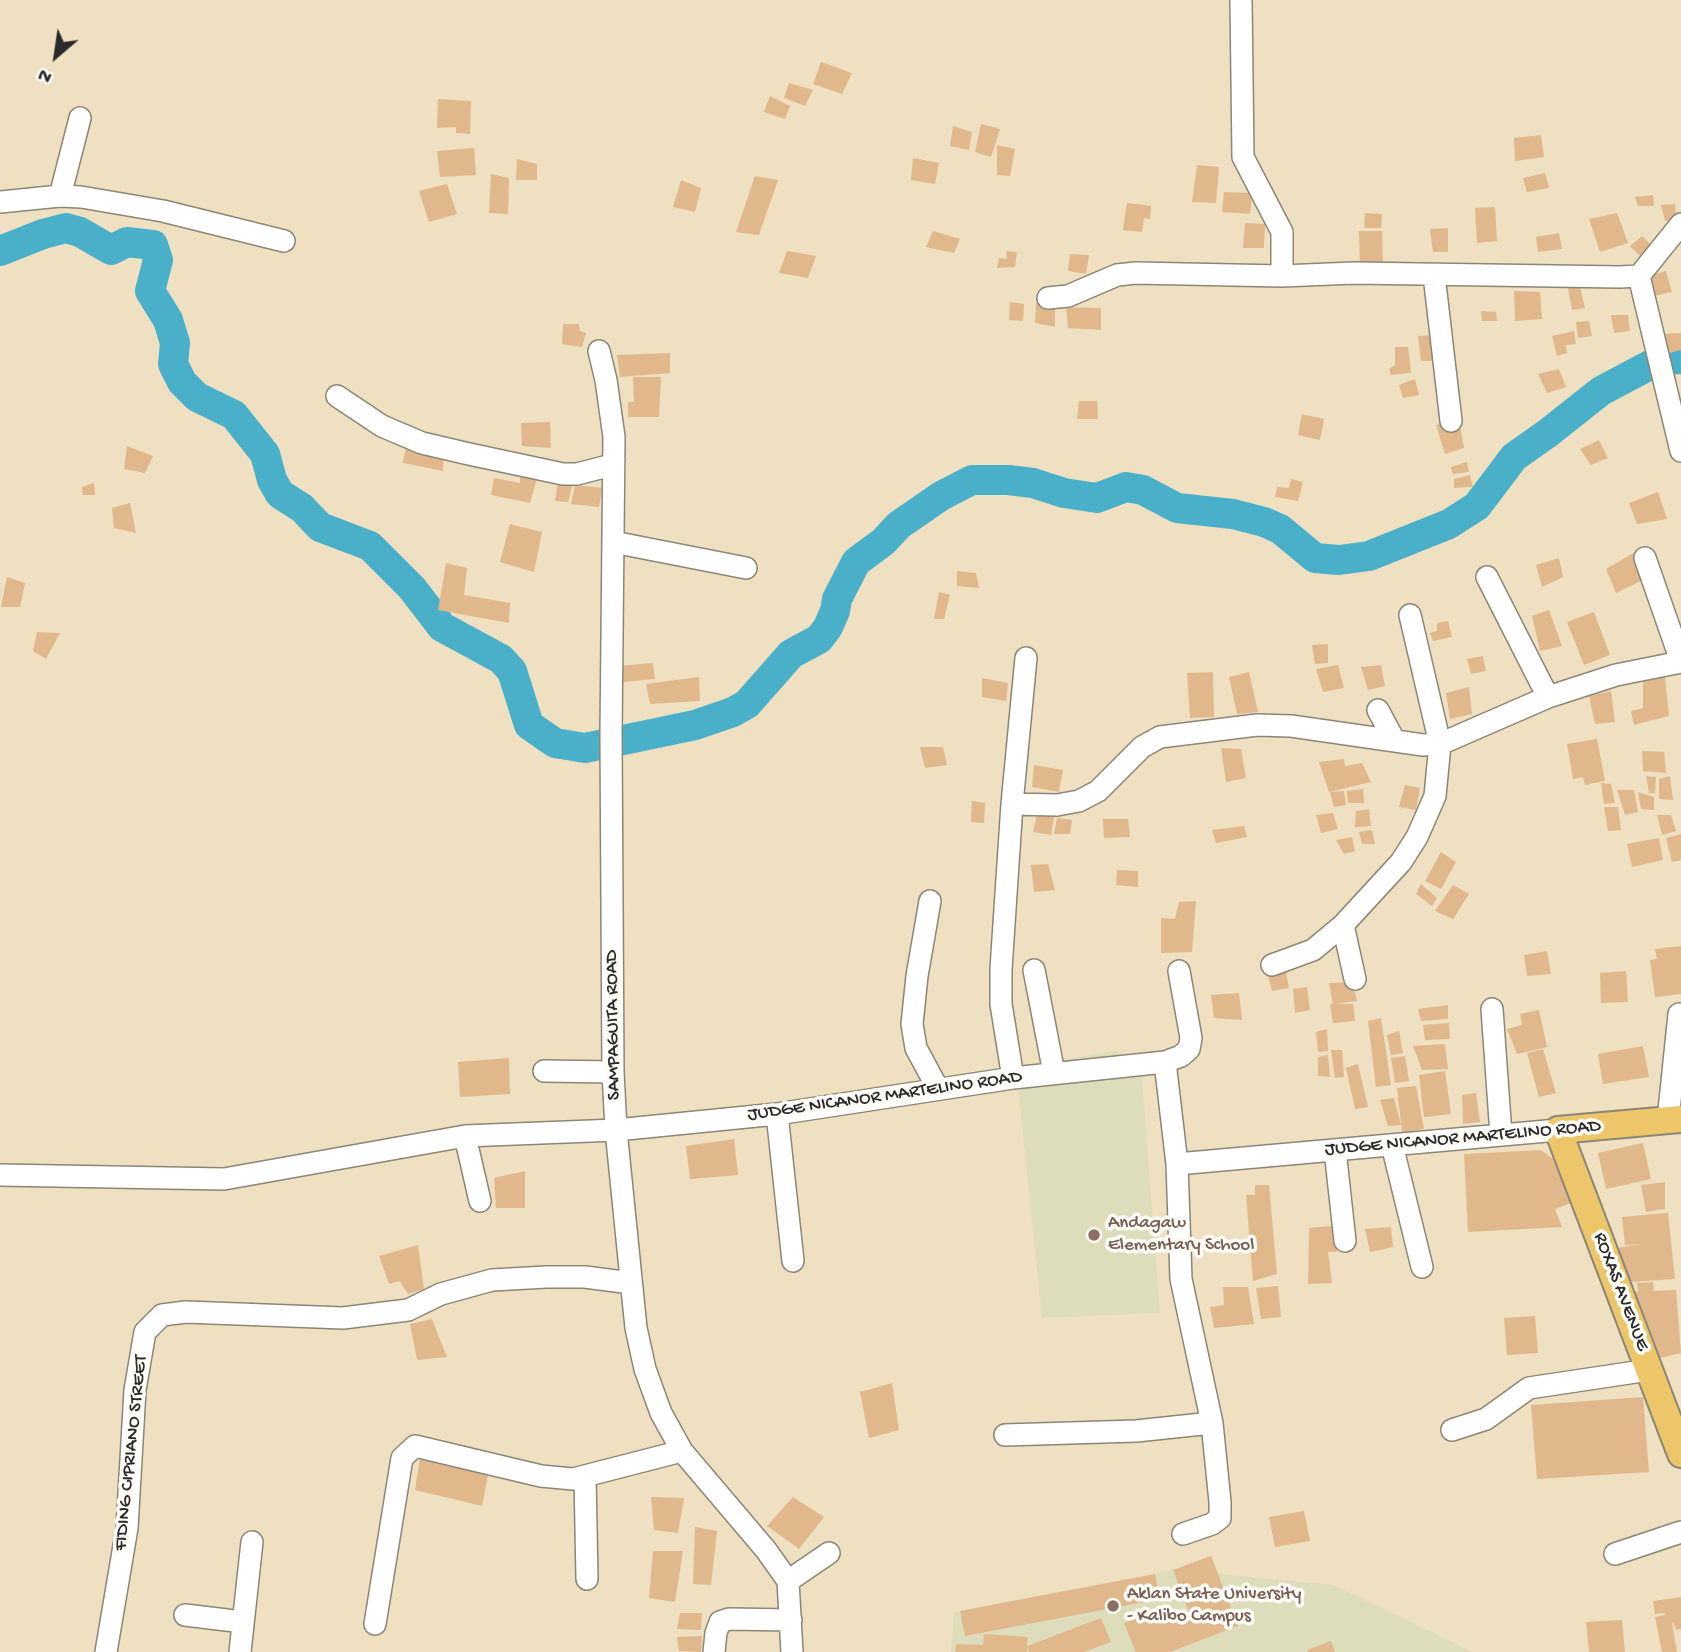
<!DOCTYPE html>
<html>
<head>
<meta charset="utf-8">
<style>
	body { margin:0 }
	#map { position:relative; width:1681px; height:1652px; overflow:hidden; background:#eee0c0; font-family:"Gochi Hand",sans-serif }
	canvas { display:block }
	.north { position:absolute; left:21px; top:21px; width:70px; height:70px; -webkit-text-stroke:5px #fdfcf7; paint-order:stroke; rotate:209deg; font-size:19px; font-weight:700; line-height:28px; text-align:center; color:#2b2b2b }
	.north::after { content:''; display:block; margin:auto; width:24px; height:32px; background:#2b2b2b; clip-path:polygon(50% 0,100% 100%,50% 72%,0 100%) }
</style>
</head>
<body>
<div id="map">
<canvas width="1681" height="1652"></canvas>
<div class="north">N</div>
</div>
<script>
const g = document.querySelector('canvas').getContext('2d');
g.lineJoin = 'round';
function paint(path, color) { g.fillStyle = color; g.fill(path, 'evenodd'); }
const shape = rows => new Path2D(rows.map(r => 'M' + r).join(''));
function trace(path, color, width, dash) { g.strokeStyle = color; g.lineWidth = width; g.lineCap = dash ? 'butt' : 'round'; g.setLineDash(dash || []); g.stroke(path); }
function write(font, color, halo, rows, align = 'center') {
  g.font = font + ' "Gochi Hand",sans-serif'; g.lineWidth = 7; g.setLineDash([]); g.textBaseline = 'middle'; g.strokeStyle = halo; g.fillStyle = color; for (const [text, x, y, turn = 0] of rows) {
    g.save(); g.translate(x, y); g.rotate((+turn || 0) * Math.PI / 180); g.textAlign = isNaN(turn) ? turn : align; if (halo) g.strokeText(text, 0, 0); g.fillText(text, 0, 0); g.restore();
  }
}
const built = shape([
	[1117,1051,1142,1077,1160,1313,1042,1318,1016,1067],
	[1211,1556,1219,1574,1334,1585,1473,1652,951,1652,954,1612,1173,1570]
]);
const river = shape([
	[0,251,43,234,66,228,80,232,111,250,127,242,153,245,158,260,150,291,168,320,175,343,173,364,182,382,197,397,234,415,265,454,272,480,280,494,302,508,320,527,370,546,412,588,442,627,501,659,512,671,529,725,555,743,585,748,695,725,733,712,747,704,791,654,819,639,828,627,835,611,837,599,856,562,883,542,899,525,941,496,972,480,1008,480,1033,483,1064,493,1097,498,1126,487,1143,490,1177,508,1233,514,1264,522,1280,529,1315,558,1339,560,1369,556,1449,524,1477,506,1514,457,1548,433,1601,391,1650,365],
	[1665,360,1681,359]
]);
const building = shape([
	[821,62,852,73,842,94,813,84],
	[789,83,813,90,805,106,784,98],
	[770,96,790,106,785,119,764,112],
	[438,99,471,101,470,134,456,133,456,127,437,128],
	[981,124,1000,129,991,157,975,152],
	[953,126,972,132,969,150,950,146],
	[1541,135,1544,157,1515,161,1514,138],
	[997,145,1015,149,1010,176,997,175],
	[474,148,476,175,440,177,437,151],
	[913,158,939,163,935,184,911,180],
	[517,159,537,164,537,180,516,180],
	[1197,165,1219,167,1216,203,1192,202],
	[1545,173,1549,188,1527,192,1523,178],
	[491,174,509,178,508,214,489,213],
	[755,176,778,180,759,235,736,232],
	[681,180,701,188,695,212,673,207],
	[447,184,457,214,429,222,419,191],
	[1224,192,1252,193,1250,214,1222,212],
	[1653,195,1654,206,1638,206,1635,197],
	[1127,203,1151,206,1150,219,1144,218,1142,232,1123,230],
	[1675,204,1676,219,1665,221,1661,205],
	[1495,207,1497,241,1477,243,1475,208],
	[1365,213,1382,214,1381,228,1364,228],
	[1617,213,1628,243,1600,252,1589,219],
	[1245,223,1265,224,1264,248,1243,248],
	[1448,228,1448,252,1433,252,1430,229],
	[933,231,960,239,954,253,926,247],
	[1359,231,1382,231,1383,268,1360,266],
	[1559,233,1562,249,1538,252,1536,237],
	[1642,236,1653,247,1640,256,1630,246],
	[787,251,816,256,808,278,779,273],
	[1006,251,1017,252,1015,267,997,268,999,258,1007,259],
	[1070,254,1089,255,1086,274,1068,271],
	[1666,271,1672,292,1650,297,1647,276],
	[1580,287,1585,308,1572,310,1568,288],
	[1514,291,1540,292,1542,319,1515,321],
	[1010,302,1024,304,1023,321,1009,320],
	[1036,303,1055,304,1055,327,1035,323],
	[1066,307,1101,308,1101,330,1068,328],
	[1481,311,1496,312,1497,321,1482,321],
	[1611,315,1628,315,1630,331,1614,333],
	[1589,321,1592,336,1578,338,1576,322],
	[563,324,579,324,580,331,586,333,582,347,562,344],
	[1574,331,1576,344,1566,345,1567,353,1557,356,1552,336],
	[1681,333,1681,350,1665,354,1661,334],
	[1433,335,1435,361,1421,361,1418,336],
	[1395,347,1408,347,1411,373,1391,375,1389,369,1395,365],
	[670,353,670,373,620,377,617,355],
	[1559,369,1566,387,1547,393,1538,374],
	[633,377,661,377,659,417,628,417,628,402,634,402],
	[1415,379,1419,395,1403,398,1399,385],
	[1079,401,1097,401,1098,419,1077,419],
	[1302,414,1324,419,1320,440,1298,435],
	[1459,420,1464,448,1445,454,1436,425],
	[550,422,551,448,522,446,521,423],
	[1599,440,1608,458,1591,465,1580,449],
	[407,441,444,452,443,471,403,463],
	[127,446,153,456,145,473,124,469],
	[1467,462,1469,472,1453,474,1451,467],
	[520,474,537,478,530,503,491,495,494,478,520,483],
	[1470,475,1473,487,1454,488,1454,479],
	[1291,479,1303,482,1298,501,1275,497,1277,487,1289,488],
	[558,482,573,483,568,502,555,501],
	[94,483,95,495,83,495,82,487],
	[575,485,602,488,599,507,571,504],
	[1658,492,1667,519,1637,524,1629,503],
	[130,503,136,533,114,528,112,508],
	[510,524,542,532,534,572,500,562],
	[1635,552,1645,579,1616,593,1606,569],
	[1559,558,1563,577,1542,587,1536,565],
	[446,563,467,568,464,595,510,603,509,623,438,610],
	[957,571,976,573,979,588,957,586],
	[7,577,25,583,20,607,1,607],
	[939,592,950,595,944,619,934,619],
	[1549,610,1562,646,1540,651,1532,616],
	[1594,612,1610,655,1584,665,1567,622],
	[1448,621,1452,637,1433,641,1430,633,1437,631,1437,623],
	[37,632,60,633,46,659,33,651],
	[1328,644,1328,663,1315,664,1312,645],
	[1483,656,1486,671,1471,674,1467,659],
	[653,663,655,679,623,682,619,666],
	[1338,665,1344,688,1323,692,1316,669],
	[1381,665,1385,686,1368,690,1361,667],
	[1213,672,1214,717,1190,718,1187,673],
	[1249,672,1258,712,1237,714,1229,677],
	[1643,675,1665,677,1669,716,1634,725,1631,711,1643,708],
	[699,677,700,701,650,704,646,684],
	[982,678,1008,683,1006,701,982,697],
	[1469,687,1472,714,1450,719,1446,693],
	[1611,691,1615,722,1595,724,1589,696],
	[1597,739,1605,781,1585,785,1583,777,1573,779,1567,744],
	[920,747,943,747,947,765,925,768],
	[1221,748,1241,749,1246,778,1226,782],
	[1642,751,1664,752,1666,773,1643,771],
	[1344,759,1345,766,1362,763,1371,782,1329,792,1319,762],
	[1034,765,1063,770,1059,792,1032,787],
	[1646,776,1656,777,1655,793,1649,793],
	[1670,776,1673,800,1659,799,1659,779],
	[1601,783,1611,784,1615,803,1604,804],
	[1405,785,1420,788,1416,810,1399,807],
	[1363,789,1364,803,1348,803,1347,791],
	[1617,790,1634,790,1638,812,1625,815],
	[1344,791,1346,805,1334,807,1330,792],
	[1638,792,1654,797,1654,810,1641,809],
	[972,801,985,803,984,823,971,822],
	[1604,807,1618,807,1621,830,1608,831],
	[1369,809,1371,826,1355,827,1356,811],
	[1333,813,1338,829,1321,833,1316,815],
	[1037,814,1054,817,1051,835,1033,832],
	[1657,815,1671,815,1676,831,1662,835],
	[1057,818,1072,820,1070,834,1054,834],
	[1103,819,1128,819,1130,837,1104,838],
	[1244,826,1247,837,1216,843,1212,830],
	[1372,830,1375,844,1362,844,1359,832],
	[1681,834,1681,860,1672,862,1666,838],
	[1352,837,1355,851,1344,854,1336,840],
	[1659,838,1663,860,1632,867,1627,844],
	[1441,852,1456,862,1441,889,1425,881],
	[1048,864,1055,890,1034,892,1031,865],
	[1117,870,1138,871,1138,887,1116,885],
	[1421,884,1437,898,1432,906,1416,894],
	[1453,885,1469,894,1453,919,1435,911],
	[1196,901,1192,952,1161,953,1161,918,1175,919,1179,902],
	[1681,946,1681,994,1655,997,1650,960,1657,959,1655,949],
	[1547,951,1551,974,1527,976,1524,955],
	[1285,966,1289,988,1272,991,1267,971],
	[1626,971,1628,1002,1601,1003,1600,973],
	[1352,982,1357,1001,1333,1004,1353,1004,1355,1021,1333,1023,1330,1004,1333,1004,1329,983],
	[1307,987,1310,1010,1295,1013,1293,989],
	[1239,993,1242,1020,1214,1018,1211,995],
	[1448,1005,1448,1019,1421,1021,1418,1009],
	[1539,1010,1547,1047,1517,1054,1507,1029,1522,1025,1520,1014],
	[1381,1018,1391,1085,1376,1087,1368,1021],
	[1449,1023,1450,1039,1425,1040,1423,1025],
	[1327,1029,1328,1051,1318,1052,1316,1032],
	[1399,1031,1403,1053,1391,1055,1387,1035],
	[1445,1044,1448,1069,1422,1070,1413,1046],
	[1643,1046,1649,1077,1603,1084,1598,1054],
	[1543,1049,1556,1093,1539,1097,1527,1053],
	[1331,1050,1342,1050,1344,1077,1335,1078],
	[1328,1055,1330,1077,1318,1076,1318,1057],
	[1405,1056,1409,1081,1395,1083,1391,1058],
	[509,1058,510,1094,460,1097,458,1062],
	[1358,1064,1368,1107,1355,1109,1346,1068],
	[1445,1071,1451,1114,1424,1117,1419,1075],
	[1416,1086,1424,1129,1402,1132,1397,1088],
	[1476,1093,1480,1122,1463,1124,1462,1095],
	[1394,1098,1401,1125,1388,1126,1380,1100],
	[734,1139,738,1175,690,1179,686,1146],
	[1643,1143,1651,1179,1606,1189,1598,1153],
	[1541,1150,1553,1159,1571,1203,1555,1209,1562,1227,1468,1232,1464,1154],
	[525,1171,525,1208,496,1208,494,1178],
	[1665,1182,1665,1209,1646,1212,1641,1185],
	[1255,1185,1269,1185,1277,1274,1253,1281,1246,1195,1255,1195],
	[1668,1213,1675,1279,1630,1282,1617,1248,1641,1244,1625,1245,1622,1217],
	[1333,1226,1337,1252,1328,1252,1332,1283,1308,1284,1309,1228],
	[1391,1227,1393,1247,1370,1252,1365,1229],
	[418,1245,424,1289,408,1294,400,1281,389,1284,379,1256],
	[1653,1282,1654,1291,1676,1290,1681,1353,1660,1358,1634,1291,1638,1292,1637,1283],
	[1278,1286,1281,1317,1261,1319,1256,1288],
	[1223,1287,1248,1287,1254,1324,1214,1328,1210,1307,1224,1305],
	[1535,1316,1538,1353,1507,1355,1504,1318],
	[432,1319,447,1357,417,1360,410,1324],
	[892,1383,899,1430,869,1438,860,1392],
	[1643,1397,1649,1472,1537,1479,1531,1405],
	[420,1458,488,1474,482,1506,415,1490],
	[651,1497,684,1498,678,1533,654,1530],
	[793,1497,824,1517,799,1549,767,1526],
	[1304,1511,1310,1541,1275,1547,1269,1517],
	[695,1527,717,1531,711,1585,693,1584],
	[653,1551,683,1551,675,1602,649,1598],
	[1211,1556,1238,1626,1170,1652,1136,1652,1124,1623,1171,1605,1177,1620,1190,1615,1173,1570],
	[1155,1574,1160,1599,965,1636,960,1611],
	[1681,1597,1681,1629,1676,1630,1674,1623,1672,1623,1677,1652,1662,1652,1655,1617,1665,1615,1665,1613,1655,1614,1653,1601],
	[680,1613,702,1613,701,1630,677,1629],
	[1101,1618,1111,1642,1084,1652,1029,1652,1027,1647,1027,1652,955,1652,956,1644,983,1645,984,1634,1028,1637,1027,1646],
	[1622,1620,1625,1652,1589,1652,1586,1622],
	[702,1636,701,1652,679,1651,677,1637],
	[1331,1641,1335,1652,1308,1652,1307,1650]
]);
const minor = shape([
	[1241,0,1243,157,1282,232,1282,276],
	[60,196,80,118],
	[0,202,60,196,81,197,163,211,284,241],
	[1434,275,1451,421],
	[1639,276,1681,224],
	[1048,298,1068,296,1117,275,1136,273,1282,276,1354,273,1620,277,1639,276,1681,451],
	[599,351,606,380,614,437,611,735,613,1072,616,1130,636,1328,645,1369,661,1413,682,1451,766,1550,788,1581,792,1652],
	[337,396,382,426,422,443,469,454,563,474,577,474,608,466,614,459],
	[613,542,746,568],
	[1645,558,1681,661],
	[1487,577,1548,697],
	[1378,710,1394,740],
	[1012,804,1057,805,1079,801,1098,791,1142,747,1160,737,1257,725,1291,726,1423,745,1440,744,1548,697,1616,675,1681,662],
	[930,901,917,976,912,1024,916,1048,938,1089],
	[1343,925,1355,979],
	[1272,965,1313,950,1343,925,1401,862,1417,837,1435,796,1440,744,1410,615],
	[1034,970,1054,1073],
	[1492,1009,1501,1135],
	[1165,1062,1181,1056,1189,1049,1191,1038,1179,971],
	[544,1071,613,1072],
	[1013,1078,1001,1004,1001,969,1012,804,1026,658],
	[777,1114,793,1261],
	[1668,1120,1679,1014],
	[465,1136,480,1201],
	[1392,1145,1422,1267],
	[1335,1150,1345,1241],
	[1177,1164,1181,1279,1212,1423,1220,1502,1220,1518,1212,1524,1183,1534],
	[0,1175,224,1179,465,1136,616,1130,777,1114,1013,1078,1165,1062,1177,1164,1558,1130],
	[1452,1430,1486,1419,1529,1388,1649,1370],
	[1005,1435,1136,1431,1212,1423],
	[585,1476,587,1579],
	[1615,1554,1681,1532],
	[788,1581,829,1553],
	[185,1615,243,1622],
	[375,1624,402,1458,415,1446,541,1476,573,1479,682,1451],
	[106,1652,127,1528,135,1390,145,1332,162,1315,186,1312,343,1318,408,1310,441,1294,492,1280,546,1277,585,1277,631,1283],
	[240,1652,252,1542],
	[714,1652,716,1633,720,1622,729,1619,791,1620]
]);
const major = shape([
	[1681,1119,1558,1130,1681,1454]
]);
const markers = [
	[1094,1235,7,"#8d6e63"],
	[1113,1606,7,"#8d6e63"]
];
const streetNames = [
	["SAMPAGUITA ROAD",614,1025,-91],
	["JUDGE NICANOR MARTELINO ROAD",885,1097,-8],
	["JUDGE NICANOR MARTELINO ROAD",1463,1139,-5],
	["ROXAS AVENUE",1620,1292,69],
	["FIDING CIPRIANO STREET",132,1453,-84]
];
const educationNames = [
	["Andagaw",1108,1224],
	["Elementary School",1108,1246],
	["Aklan State University",1127,1595],
	["- Kalibo Campus",1127,1617]
];
paint(built, '#deddbb');
trace(river, '#4ab0c9', 30);
paint(building, '#e0b88c');
trace(minor, '#8c8676', 24);
trace(major, '#8c8676', 30);
trace(minor, '#fff', 21);
trace(major, '#ecc669', 26);
for (const [x, y, r, color] of markers) { const dot = new Path2D(); dot.arc(x, y, r, 0, 2 * Math.PI); g.fillStyle = color; g.fill(dot); trace(dot, '#fdfcf7', 2.5); }
write('19px', '#2b2b2b', '#fdfcf7', streetNames);
write('19px', '#785e54', '#fdfcf7', educationNames, 'left');
</script>
</body>
</html>
